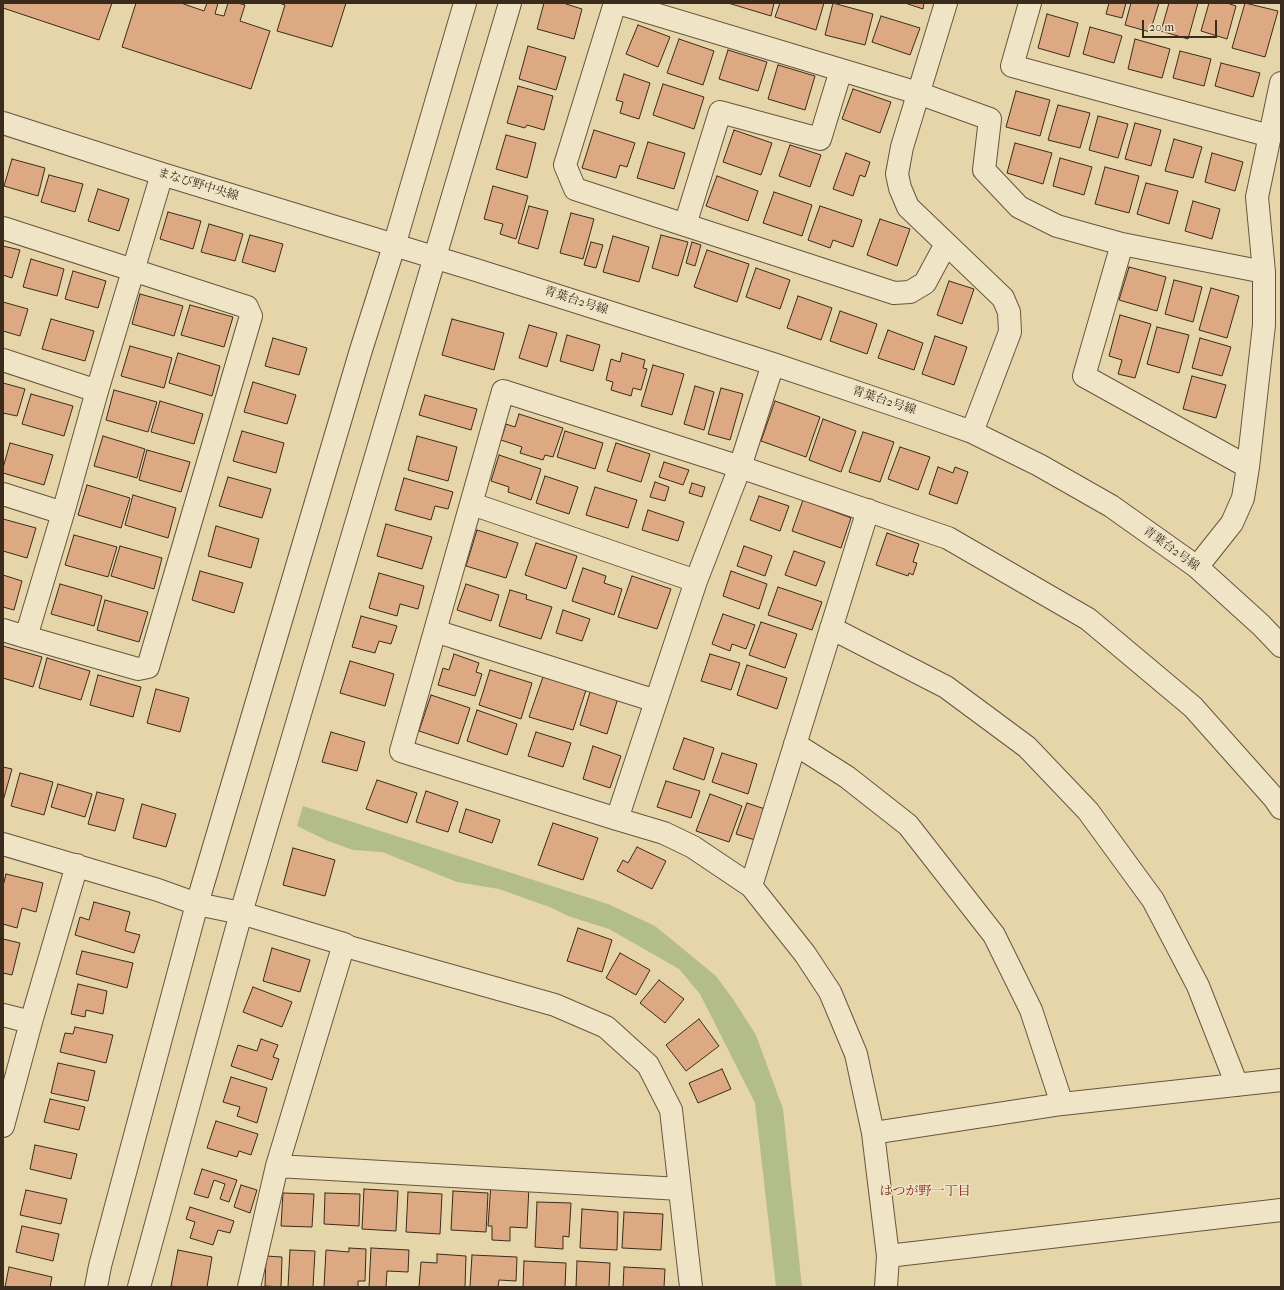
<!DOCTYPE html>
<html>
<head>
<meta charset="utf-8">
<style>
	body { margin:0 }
	#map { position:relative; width:1284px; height:1290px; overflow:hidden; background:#e6d5a8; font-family:"IM FELL French Canon",serif }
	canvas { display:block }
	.frame { position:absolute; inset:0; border:4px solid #3b2b1d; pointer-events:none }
	.scale { position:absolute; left:1142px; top:20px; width:75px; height:18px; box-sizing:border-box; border:2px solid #3b2b1d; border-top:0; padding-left:5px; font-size:12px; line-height:14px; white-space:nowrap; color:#3b2b1d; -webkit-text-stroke:3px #efe4c6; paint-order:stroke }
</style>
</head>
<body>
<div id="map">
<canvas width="1284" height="1290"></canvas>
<div class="frame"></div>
<div class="scale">20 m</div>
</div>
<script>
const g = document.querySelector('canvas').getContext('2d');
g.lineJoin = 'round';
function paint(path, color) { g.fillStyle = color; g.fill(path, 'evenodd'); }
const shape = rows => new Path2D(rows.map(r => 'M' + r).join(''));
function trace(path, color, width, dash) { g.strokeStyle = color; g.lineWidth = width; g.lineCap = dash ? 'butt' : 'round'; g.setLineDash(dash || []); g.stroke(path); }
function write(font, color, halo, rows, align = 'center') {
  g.font = font + ' "IM FELL French Canon","Noto Serif JP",serif'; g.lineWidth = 3; g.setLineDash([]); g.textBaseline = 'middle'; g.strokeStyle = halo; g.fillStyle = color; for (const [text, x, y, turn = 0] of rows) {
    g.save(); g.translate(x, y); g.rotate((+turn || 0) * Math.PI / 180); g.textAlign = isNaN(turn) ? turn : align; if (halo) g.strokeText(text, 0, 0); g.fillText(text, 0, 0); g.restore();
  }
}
const green = shape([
	[303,806,608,904,655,926,716,976,733,999,756,1035,783,1109,802,1287,776,1287,755,1103,700,994,679,969,609,929,568,916,552,908,499,889,457,882,382,852,353,850,328,841,297,826]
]);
const building = shape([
	[3,3,112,3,99,40,3,8,3,3],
	[136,3,181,3,204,11,207,3,218,3,215,14,224,16,228,3,238,3,245,5,240,21,270,31,251,89,122,47,136,3],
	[279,3,346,3,332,47,277,31,285,5,279,3],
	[544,3,563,3,582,9,574,39,537,29,544,3],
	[728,3,774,3,771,16,728,3],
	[780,3,824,3,816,30,775,17,780,3],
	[833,3,873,14,865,45,825,35,833,3],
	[905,3,924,3,923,9,905,3],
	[1109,3,1126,3,1122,18,1106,14,1109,3],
	[1131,3,1159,3,1150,32,1125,25,1131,3],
	[1169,3,1198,3,1188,39,1161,31,1169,3],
	[1209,3,1227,3,1236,6,1227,39,1201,31,1209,3],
	[1245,3,1278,11,1265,57,1232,48,1245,3],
	[1047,14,1078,23,1069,57,1038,48,1047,14],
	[881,16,920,28,910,55,872,42,881,16],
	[638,25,670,37,658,67,626,54,638,25],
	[1090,27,1122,36,1114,63,1083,54,1090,27],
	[679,39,714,51,703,85,667,73,679,39],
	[1135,39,1170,49,1162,78,1128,69,1135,39],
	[528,46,566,57,556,90,519,79,528,46],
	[728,50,767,62,758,91,719,79,728,50],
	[1180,51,1211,59,1204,86,1173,78,1180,51],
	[1221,63,1260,73,1253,97,1215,86,1221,63],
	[778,65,815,76,805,110,768,99,778,65],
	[624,74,650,83,639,119,620,113,623,102,616,100,624,74],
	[663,84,704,97,694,129,653,115,663,84],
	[518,86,553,96,544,130,527,125,525,128,507,123,518,86],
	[853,89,891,102,880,133,842,119,853,89],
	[1016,91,1050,100,1040,136,1006,127,1016,91],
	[1058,105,1090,113,1080,148,1048,140,1058,105],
	[1098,116,1128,124,1118,158,1089,150,1098,116],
	[1135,123,1161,130,1151,166,1125,159,1135,123],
	[594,130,635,143,627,167,620,165,616,178,582,168,594,130],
	[734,130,772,143,761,175,723,162,734,130],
	[506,135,536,143,527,178,496,169,506,135],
	[1174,139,1202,147,1193,178,1165,171,1174,139],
	[648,142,685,153,674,189,637,178,648,142],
	[1015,143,1052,153,1043,184,1007,173,1015,143],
	[790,145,821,155,810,187,779,176,790,145],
	[846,153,870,162,865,177,860,175,853,196,833,189,846,153],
	[1212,153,1243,162,1235,191,1205,182,1212,153],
	[1060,158,1092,167,1084,195,1053,186,1060,158],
	[12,159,45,168,38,196,4,186,12,159],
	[1105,167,1139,176,1129,213,1095,204,1105,167],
	[49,175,83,184,75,212,41,202,49,175],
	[717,176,758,191,748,221,706,206,717,176],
	[1146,183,1178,191,1169,224,1137,214,1146,183],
	[493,186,528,196,516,239,500,234,503,224,484,219,493,186],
	[98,189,129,199,119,231,88,221,98,189],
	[774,192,812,205,802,236,763,223,774,192],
	[1193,201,1220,209,1212,239,1185,231,1193,201],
	[529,206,548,211,538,249,518,243,529,206],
	[820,206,862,220,853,247,833,240,830,248,808,240,820,206],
	[168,212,201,221,193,249,160,239,168,212],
	[571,213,594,219,583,259,560,253,571,213],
	[880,219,910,229,897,266,867,255,880,219],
	[209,224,243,234,235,261,201,252,209,224],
	[250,235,283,244,275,272,242,262,250,235],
	[661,235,688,242,678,276,652,268,661,235],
	[613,236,649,247,639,282,603,272,613,236],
	[591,242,603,245,596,268,584,265,591,242],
	[692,242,701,245,695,266,686,263,692,242],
	[3,246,20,250,12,278,3,275,3,246],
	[707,250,749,264,737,302,694,287,707,250],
	[31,259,64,269,57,296,23,287,31,259],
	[1129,267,1166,277,1157,311,1119,300,1129,267],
	[756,268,790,280,780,309,746,297,756,268],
	[73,271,106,281,98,308,65,299,73,271],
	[1174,280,1202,287,1193,322,1165,314,1174,280],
	[949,281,974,289,962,324,937,315,949,281],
	[1211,288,1239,296,1227,338,1199,330,1211,288],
	[140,294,183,306,174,336,132,324,140,294],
	[798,296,832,308,821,340,787,328,798,296],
	[3,302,28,309,20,336,3,331,3,302],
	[190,305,233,317,224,347,181,335,190,305],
	[840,311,877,324,867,354,830,341,840,311],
	[1120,315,1151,324,1135,378,1118,374,1122,360,1109,356,1120,315],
	[51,319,94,331,85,361,42,349,51,319],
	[452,319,504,333,494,370,442,355,452,319],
	[529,325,557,333,547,367,519,358,529,325],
	[1157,327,1189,335,1179,373,1147,364,1157,327],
	[888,330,923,343,914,370,878,358,888,330],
	[567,335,600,345,593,371,560,361,567,335],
	[935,336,967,347,954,385,922,374,935,336],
	[273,338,307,348,299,375,265,366,273,338],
	[1200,338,1231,347,1222,376,1192,368,1200,338],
	[130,346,172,358,164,388,121,376,130,346],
	[178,353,220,366,212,396,169,383,178,353],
	[622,353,645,360,643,368,647,369,641,390,633,388,631,396,611,390,613,382,606,380,611,359,620,362,622,353],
	[653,365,684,374,672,415,641,406,653,365],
	[1192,376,1226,385,1216,418,1183,409,1192,376],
	[253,382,296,395,287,424,244,412,253,382],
	[3,383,25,389,17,416,3,413,3,383],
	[695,386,714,392,704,430,684,424,695,386],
	[721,388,743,394,730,440,708,434,721,388],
	[114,390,157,402,148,432,106,420,114,390],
	[31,394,73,406,64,436,22,424,31,394],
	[425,395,477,409,471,430,419,415,425,395],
	[160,401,203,414,194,444,151,432,160,401],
	[775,401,820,417,806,457,761,441,775,401],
	[519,414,563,428,553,457,545,455,543,460,520,453,522,447,501,440,506,424,515,427,519,414],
	[823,419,856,431,841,472,809,460,823,419],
	[242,431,284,443,276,473,233,461,242,431],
	[565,431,603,443,595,469,557,457,565,431],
	[863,432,894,442,880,482,849,472,863,432],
	[103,436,145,449,137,478,94,466,103,436],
	[417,436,457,447,448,481,408,470,417,436],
	[10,443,53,455,44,485,3,473,3,468,10,443],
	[616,443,650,454,641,482,607,471,616,443],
	[900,447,930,457,918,490,888,479,900,447],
	[147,450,190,462,181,492,139,480,147,450],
	[499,455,541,469,531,500,508,492,509,487,491,481,499,455],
	[664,462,689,470,683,485,659,477,664,462],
	[938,467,953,473,955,467,968,472,957,504,929,494,938,467],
	[545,476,578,487,569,514,536,503,545,476],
	[228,477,271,489,262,518,219,506,228,477],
	[404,478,453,492,448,509,435,506,431,520,395,510,404,478],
	[655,482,669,487,665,501,650,497,655,482],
	[692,483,705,487,702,497,689,493,692,483],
	[87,485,130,498,121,528,78,515,87,485],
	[595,487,637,500,628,528,586,515,595,487],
	[133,495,176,508,168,538,125,525,133,495],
	[759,496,789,506,780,531,750,520,759,496],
	[803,500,851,518,841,548,792,531,803,500],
	[648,510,684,522,678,541,642,530,648,510],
	[3,519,36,528,27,558,3,551,3,519],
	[386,524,432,537,422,569,377,556,386,524],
	[216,526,259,539,251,568,208,556,216,526],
	[477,530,518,543,506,578,466,566,477,530],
	[887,533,919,544,913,562,917,563,913,575,909,573,908,576,876,565,887,533],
	[74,535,117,547,108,577,65,565,74,535],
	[536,543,577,556,566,589,525,575,536,543],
	[120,546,162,558,154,589,111,576,120,546],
	[744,546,772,556,765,576,737,566,744,546],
	[794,551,825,562,816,586,785,575,794,551],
	[583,568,606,576,604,583,622,589,614,615,572,601,583,568],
	[200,571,243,583,234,613,192,600,200,571],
	[731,571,767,584,759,609,723,596,731,571],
	[379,573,424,586,418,609,400,604,397,616,369,608,379,573],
	[3,575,22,581,14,610,3,607,3,575],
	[632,576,671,589,657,629,618,617,632,576],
	[60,584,102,596,94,626,51,614,60,584],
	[466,584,499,595,491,621,457,610,466,584],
	[778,587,822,602,812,630,768,615,778,587],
	[510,590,527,595,526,599,552,607,541,639,499,626,510,590],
	[105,600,148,612,139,642,97,630,105,600],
	[563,610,590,619,582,641,556,633,563,610],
	[723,614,755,625,746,649,732,644,730,651,712,644,723,614],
	[361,616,397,626,391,644,379,641,375,653,352,647,361,616],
	[761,622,797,634,785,668,749,655,761,622],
	[3,646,42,657,33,687,3,678,3,646],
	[454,654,479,663,476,672,482,674,475,696,438,685,443,668,449,670,454,654],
	[710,654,740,663,731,690,701,681,710,654],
	[47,658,90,671,81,700,39,688,47,658],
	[350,661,394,674,385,706,340,693,350,661],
	[747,665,787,678,777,709,737,695,747,665],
	[490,670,532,683,521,719,479,705,490,670],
	[98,675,141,687,133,717,90,705,98,675],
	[543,677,586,690,573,730,529,717,543,677],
	[156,689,189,698,180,732,147,723,156,689],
	[591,689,618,698,607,734,580,725,591,689],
	[431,695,470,708,458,744,419,731,431,695],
	[477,710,517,724,507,755,467,741,477,710],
	[331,732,365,742,357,771,322,762,331,732],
	[536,732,571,743,563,767,528,756,536,732],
	[684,738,714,748,704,780,673,769,684,738],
	[593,746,621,756,610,788,583,779,593,746],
	[722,753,757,764,748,794,712,782,722,753],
	[3,767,12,769,3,801,3,767],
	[20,773,53,782,44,815,11,806,20,773],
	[377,780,417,793,407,823,366,809,377,780],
	[666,781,700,791,691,818,657,807,666,781],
	[58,784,92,794,85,817,51,807,58,784],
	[426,791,458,802,448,832,416,822,426,791],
	[97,792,124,799,115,831,88,824,97,792],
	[710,794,742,806,729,842,696,831,710,794],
	[747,803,765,809,755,840,736,834,747,803],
	[142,804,176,814,166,847,133,838,142,804],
	[466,809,500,820,492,843,459,832,466,809],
	[553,823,598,838,583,880,538,865,553,823],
	[637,847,666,861,652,889,617,871,623,860,628,863,637,847],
	[293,848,335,860,325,896,283,885,293,848],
	[6,874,43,883,36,912,22,908,17,928,3,924,3,886,6,874],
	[94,902,130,912,125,931,140,935,134,953,75,935,80,917,89,920,94,902],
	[578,928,612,940,602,972,567,961,578,928],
	[3,939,20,943,12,975,3,973,3,939],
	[272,948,310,960,300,992,263,981,272,948],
	[82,951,133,963,127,988,76,974,82,951],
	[620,953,650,970,636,995,606,978,620,953],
	[659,980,684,999,665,1023,640,1003,659,980],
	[78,984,107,991,103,1014,86,1010,85,1017,71,1014,78,984],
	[253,987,292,1002,282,1027,243,1012,253,987],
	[699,1019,719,1046,686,1071,666,1045,699,1019],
	[75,1027,113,1035,106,1063,60,1052,65,1033,73,1034,75,1027],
	[261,1039,278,1045,273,1057,279,1059,272,1080,231,1066,238,1045,257,1051,261,1039],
	[58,1063,95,1071,88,1101,51,1093,58,1063],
	[722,1069,731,1089,698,1103,689,1083,722,1069],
	[231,1077,267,1088,257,1123,237,1116,240,1107,223,1102,231,1077],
	[50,1099,85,1107,79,1130,44,1122,50,1099],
	[216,1121,258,1134,251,1155,239,1151,237,1157,207,1148,216,1121],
	[35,1145,77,1154,71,1179,30,1169,35,1145],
	[202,1169,237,1180,229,1202,220,1199,225,1184,214,1180,208,1198,194,1194,202,1169],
	[491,1184,529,1186,527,1228,510,1227,510,1241,492,1240,492,1226,488,1226,491,1184],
	[241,1185,257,1190,250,1213,234,1207,241,1185],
	[364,1189,398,1191,396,1231,362,1229,364,1189],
	[26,1190,67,1199,61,1224,20,1215,26,1190],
	[453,1191,488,1193,486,1232,451,1230,453,1191],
	[408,1192,442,1194,440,1234,406,1232,408,1192],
	[283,1193,314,1194,312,1227,281,1226,283,1193],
	[325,1193,360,1194,359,1226,324,1224,325,1193],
	[537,1202,571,1203,569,1237,563,1236,563,1249,535,1247,537,1202],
	[190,1207,234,1221,230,1233,218,1230,213,1245,190,1238,195,1222,186,1219,190,1207],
	[582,1209,618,1212,617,1250,580,1248,582,1209],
	[624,1212,663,1214,661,1250,622,1248,624,1212],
	[22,1226,59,1234,53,1261,16,1252,22,1226],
	[349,1248,366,1249,365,1281,358,1281,358,1287,324,1287,326,1250,349,1252,349,1248],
	[371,1248,409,1250,408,1272,387,1271,386,1287,369,1287,371,1248],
	[178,1250,212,1257,207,1287,177,1287,171,1286,178,1250],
	[290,1250,315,1251,313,1287,288,1287,290,1250],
	[437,1254,466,1256,465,1287,419,1287,421,1262,437,1263,437,1254],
	[472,1255,517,1257,516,1281,499,1280,498,1287,470,1287,472,1255],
	[266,1256,282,1257,281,1287,265,1286,266,1256],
	[524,1261,566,1263,565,1287,523,1287,524,1261],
	[577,1261,610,1263,609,1287,576,1287,577,1261],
	[9,1267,52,1277,50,1287,5,1287,9,1267],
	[624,1267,665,1269,664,1287,623,1287,624,1267]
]);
const minor = shape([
	[615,3,565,165,575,189,894,293,910,292,925,283,946,244],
	[618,3,918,93,990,119,984,170,1019,207,1057,226,1122,244],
	[946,3,902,147,897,174,900,188,908,207,1003,298,1009,312,1010,332,972,432],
	[1030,3,1012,66,1270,136],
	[3,123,162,174,476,270,773,364,924,415,972,432,1039,465,1111,506,1197,567,1261,625,1281,646],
	[685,225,720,112,820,139,841,70],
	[3,228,247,307,251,316,148,667,138,669,26,637],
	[3,360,97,391],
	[773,364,740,467,696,581,617,819,401,751,503,391,740,467,948,538,1088,619,1193,707,1274,798,1281,808],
	[1248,467,1084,376,1122,244,1264,272],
	[3,494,63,513],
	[472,504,696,581],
	[1197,567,1232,523,1243,498,1248,467,1264,325,1264,272,1257,197,1281,83],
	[831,628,946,687,1027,747,1088,811,1153,900,1198,986,1237,1085],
	[3,630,26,637,63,513,97,391,162,174],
	[435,631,656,701],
	[795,744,847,777,908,825,994,935,1031,1010,1062,1104],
	[617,819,664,833,693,847,751,886,805,954,830,992,856,1054,873,1133,888,1256,1281,1210],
	[3,844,158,890,197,904,241,913,344,944,349,947,555,1005,606,1027,648,1065,671,1110,691,1287],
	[751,886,868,510],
	[3,1015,31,1022],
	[3,1126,31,1022,77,865],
	[873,1133,1062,1104,1281,1080],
	[277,1166,680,1189],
	[96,1287,100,1266,197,904,361,350,394,246,465,3],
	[139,1287,241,913,510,3],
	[249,1287,277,1166,344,944],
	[886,1287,888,1256]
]);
const streetNames = [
	["まなび野中央線",198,185,17],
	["青葉台2号線",576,301,18],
	["青葉台2号線",884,401,18],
	["青葉台2号線",1171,549,36]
];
const neighbourhoodNames = [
	["はつが野一丁目",925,1192]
];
paint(green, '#b3bd89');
paint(building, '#dda982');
trace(building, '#3b2b1d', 1);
trace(minor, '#665640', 24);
trace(minor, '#efe4c6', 22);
write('12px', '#3b2b1d', '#efe4c6', streetNames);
write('13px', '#7a1f14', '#efe4c6', neighbourhoodNames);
</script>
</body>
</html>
